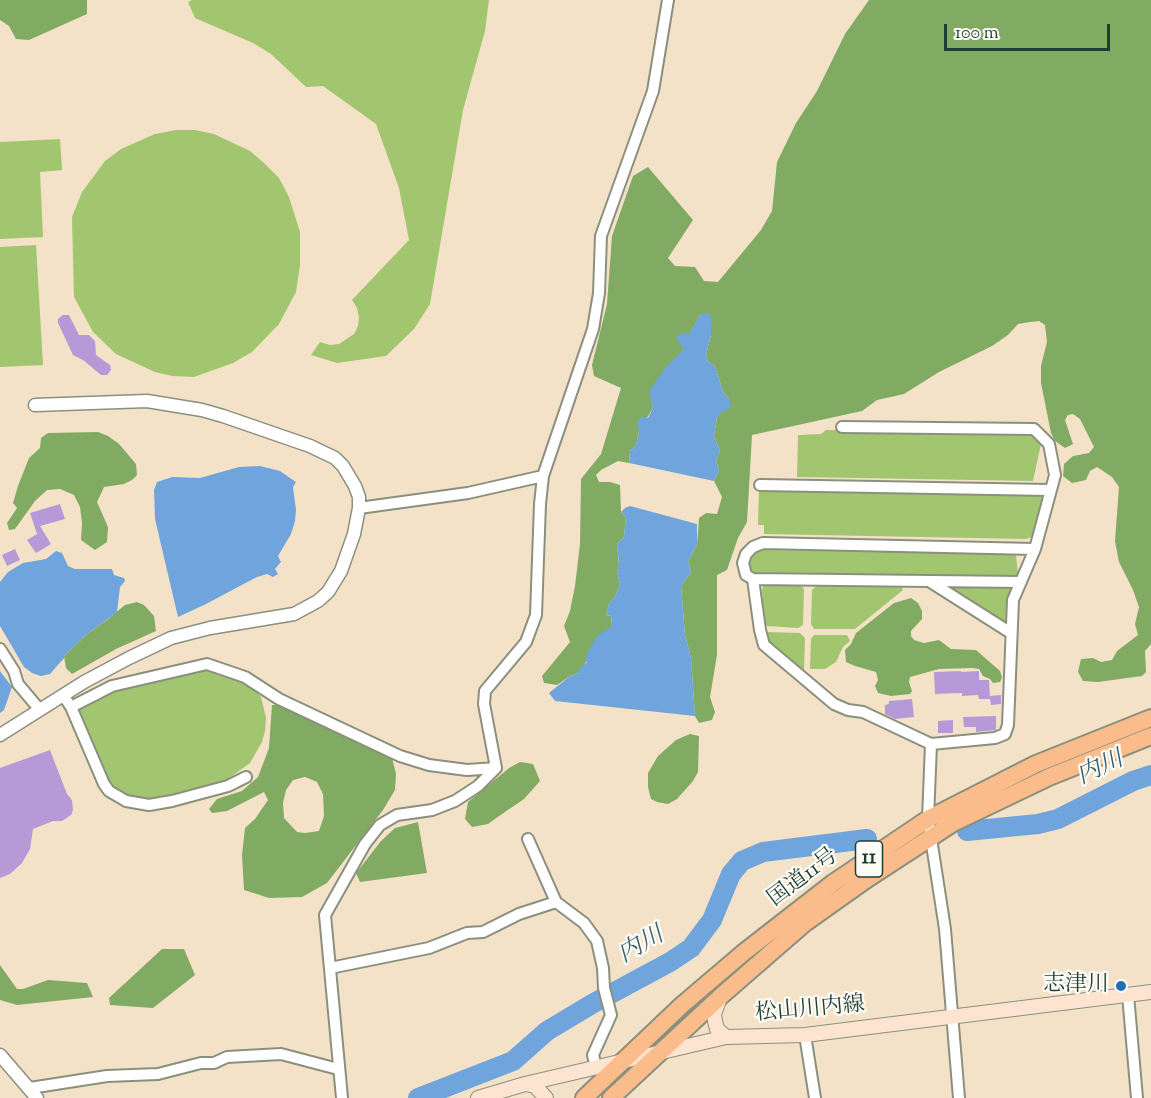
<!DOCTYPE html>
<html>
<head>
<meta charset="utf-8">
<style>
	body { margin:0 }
	#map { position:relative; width:1151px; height:1098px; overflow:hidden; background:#f4e2c8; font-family:"Sorts Mill Goudy",serif }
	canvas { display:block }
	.scale { position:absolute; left:944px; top:24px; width:166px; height:27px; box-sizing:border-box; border:3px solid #1f3d34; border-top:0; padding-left:8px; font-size:18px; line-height:21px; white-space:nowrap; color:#1f3d34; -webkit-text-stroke:4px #fdfcf7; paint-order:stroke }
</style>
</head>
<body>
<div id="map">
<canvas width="1151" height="1098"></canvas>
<div class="scale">100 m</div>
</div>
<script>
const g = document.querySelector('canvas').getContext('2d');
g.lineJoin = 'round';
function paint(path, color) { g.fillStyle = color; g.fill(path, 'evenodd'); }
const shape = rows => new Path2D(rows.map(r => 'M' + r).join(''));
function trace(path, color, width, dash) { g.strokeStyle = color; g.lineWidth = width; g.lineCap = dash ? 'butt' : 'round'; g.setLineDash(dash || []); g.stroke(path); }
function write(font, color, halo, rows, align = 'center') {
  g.font = font + ' "Sorts Mill Goudy","Noto Serif JP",serif'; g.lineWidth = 4.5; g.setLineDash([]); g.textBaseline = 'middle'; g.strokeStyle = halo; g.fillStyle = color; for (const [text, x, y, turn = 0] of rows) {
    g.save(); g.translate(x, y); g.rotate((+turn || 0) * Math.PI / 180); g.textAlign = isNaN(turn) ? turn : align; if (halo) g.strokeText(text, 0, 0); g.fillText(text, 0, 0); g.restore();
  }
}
const green = shape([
	[192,0,489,0,485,31,463,110,430,304,414,329,386,356,337,363,311,355,320,342,330,345,339,344,354,334,358,326,359,317,357,308,352,300,409,240,399,188,376,124,323,86,306,87,271,54,253,43,195,18,188,2],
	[176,130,195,130,214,134,250,151,264,163,279,178,289,197,300,232,300,265,296,292,279,324,252,352,233,363,194,377,172,376,155,372,116,354,93,332,74,297,72,217,82,192,105,161,121,149,155,134],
	[60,139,62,170,40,172,43,237,0,239,0,142],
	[36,245,43,365,0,367,0,247],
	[826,430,1031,434,1041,444,1033,481,797,477,798,435,821,434],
	[759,489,1040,494,1043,499,1031,537,1026,539,764,534,764,525,758,525],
	[759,550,1011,552,1016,556,1018,572,1015,579,749,574,747,563,750,555],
	[957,583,1014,584,1010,593,1008,622,998,619,953,591,951,587],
	[765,584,800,584,804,589,803,625,798,628,767,626,764,624,762,589],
	[817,585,901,586,903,590,855,629,814,629,811,624,812,590],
	[768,632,800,633,805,638,804,670,771,645,767,639],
	[814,635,847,635,850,641,843,647,836,662,825,669,810,669,811,639],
	[208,668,244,681,253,688,261,697,266,718,265,731,262,742,250,763,228,779,172,796,149,801,133,800,108,784,75,710,116,691,144,682]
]);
const forest = shape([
	[0,0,87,0,87,14,29,40,16,39,9,26,0,20],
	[869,0,1151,0,1151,644,1145,651,1146,672,1142,676,1098,682,1083,681,1078,672,1081,659,1093,658,1101,662,1112,660,1117,651,1138,635,1135,624,1139,607,1133,590,1119,562,1115,541,1119,487,1112,477,1097,467,1090,471,1086,480,1072,483,1063,476,1064,464,1073,456,1089,453,1094,447,1080,419,1073,414,1068,415,1065,420,1073,444,1065,448,1055,441,1051,433,1041,383,1041,366,1047,342,1045,325,1039,321,1030,322,1018,324,1008,335,992,346,939,372,904,394,877,400,862,411,752,435,747,522,738,538,727,570,717,575,717,655,710,697,715,712,712,720,699,723,695,716,691,658,685,635,681,586,691,572,688,561,697,545,699,518,706,513,717,514,722,497,714,481,719,471,716,460,720,451,714,436,717,417,729,399,723,392,715,366,708,362,706,355,711,335,701,314,689,335,684,349,650,391,653,408,639,431,636,445,630,451,629,463,618,461,601,470,596,475,599,482,610,482,620,485,621,512,626,517,624,537,617,544,619,565,617,572,620,584,615,597,609,604,606,615,611,616,612,626,578,673,570,676,557,685,544,683,542,676,570,642,564,626,570,611,575,586,580,544,581,479,601,454,621,388,594,376,592,365,607,304,612,236,633,176,648,167,693,220,668,258,675,266,695,267,704,281,718,282,761,230,772,211,777,162,796,123,817,91,845,34],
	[98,432,108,436,119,444,136,464,137,475,132,480,124,484,104,487,97,502,108,527,107,542,95,550,81,540,82,523,80,507,74,495,60,489,47,490,35,501,15,529,9,530,7,523,17,508,13,503,18,486,29,458,40,448,41,438,48,433],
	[911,598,918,603,922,611,922,619,911,631,911,636,914,640,924,643,939,640,951,649,976,650,1000,671,1002,677,1000,682,993,683,990,679,983,676,979,669,972,668,939,669,910,677,909,682,912,691,910,694,891,696,878,693,875,686,878,680,876,672,855,666,846,662,845,650,851,644,856,633,894,603],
	[137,602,144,605,154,616,156,631,116,649,72,674,66,668,64,656,86,635,108,619,125,605],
	[272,705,282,705,392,758,396,774,395,790,383,810,327,883,302,897,269,898,244,890,242,855,245,828,255,819,268,800,264,792,227,811,212,813,209,809,217,799,242,791,258,777,269,748],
	[305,777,317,782,323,794,324,816,319,831,305,833,297,832,284,818,283,803,286,790,293,780],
	[690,734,699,736,698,772,693,781,677,799,668,804,657,802,651,799,648,787,648,773,658,756,676,740],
	[520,762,533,764,540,781,524,799,502,814,488,824,472,827,465,819,468,802,509,768],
	[418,822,427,873,360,882,356,873,381,841,395,828],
	[162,949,184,949,195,975,153,1008,110,1005,109,998],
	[0,965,17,989,23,989,48,980,87,983,93,997,17,1005,0,1000]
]);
const water = shape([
	[708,313,712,319,711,335,706,355,708,362,715,366,723,392,729,399,731,408,722,412,717,417,714,436,720,451,716,460,719,471,714,481,629,463,630,451,636,445,639,431,637,423,641,417,648,418,653,408,649,391,666,367,684,349,676,339,681,333,689,334,701,314],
	[260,466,280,471,296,482,293,487,296,510,295,521,291,534,278,556,281,562,275,569,278,574,273,577,267,574,257,577,204,605,178,617,155,519,154,490,157,482,172,477,200,478,239,467],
	[630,506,697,524,697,545,688,561,691,572,681,586,685,635,691,658,695,716,555,701,549,693,570,676,578,673,580,668,587,662,586,656,597,636,612,626,611,616,606,615,609,604,615,597,620,584,617,572,619,564,617,544,624,537,626,517,621,512,625,508],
	[56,551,62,553,68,566,75,569,112,569,114,575,124,578,125,581,120,587,117,612,86,635,64,656,64,658,50,674,41,676,32,673,24,667,0,626,0,582,8,572,23,563,46,559],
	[0,671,12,687,4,710,0,713]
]);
const river = shape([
	[967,831,1038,824,1058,819,1133,781,1151,775],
	[418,1098,513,1061,547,1031,592,1004,670,962,691,948,712,920,731,874,742,861,763,852,867,839]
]);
const building = shape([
	[63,315,69,315,79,335,89,335,95,341,96,355,110,365,111,370,107,375,101,375,83,360,73,355,58,323,58,319],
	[60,504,65,519,40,526,51,544,36,553,27,540,37,534,30,513],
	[15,549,20,560,7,566,2,555],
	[961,671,961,672,979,671,979,680,989,680,990,696,1001,695,1001,704,991,705,990,699,979,699,978,695,962,696,962,693,935,694,934,672],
	[912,699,914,717,895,719,885,714,885,705,889,704,889,701],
	[996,716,996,730,976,732,976,727,964,727,963,717],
	[953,720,953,733,938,733,938,721],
	[50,750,67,794,72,800,73,810,71,815,62,821,53,821,33,829,30,849,22,863,10,874,0,878,0,768]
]);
const minor = shape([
	[842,427,1034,429,1049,444,1055,475,1035,549,1013,600,1008,725,1005,734,995,738,931,744,863,712,848,710,834,704,764,645,760,630,753,579,929,581,1011,633],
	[760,485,1050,490],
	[359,508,468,493,543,476],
	[753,579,746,575,743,563,746,554,753,547,763,543,1035,549],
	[930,581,1021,582],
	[0,649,14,671,18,684,40,710],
	[63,695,71,707,112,686,207,664,245,677,279,699,400,756,429,765,467,770,496,768],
	[71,707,104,784,109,791,126,801,149,805,172,801,228,786,246,777],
	[931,744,928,819,945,929,959,1098],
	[496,768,484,704,485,691,526,642,536,615,540,504,543,476,593,329,599,293,601,236,653,91,668,0],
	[528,839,556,902,584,923,597,941,603,968,604,988,611,1015,593,1055,596,1067],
	[330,968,429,948,467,933,483,932,519,914,556,902],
	[1128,995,1137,1098],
	[805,1035,815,1098],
	[30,1088,107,1076,158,1074,201,1063,214,1063,227,1057,281,1054,338,1069],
	[342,1098,325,915,365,844,380,825,397,815,432,810,455,801,478,786,496,768]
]);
const tertiary = shape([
	[0,735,84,682,129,658,171,638,210,628,294,614,318,601,328,592,341,571,354,534,359,508,359,497,355,486,343,466,335,458,310,446,223,416,202,410,147,401,35,405],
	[0,1055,37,1098]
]);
const secondary = shape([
	[720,998,714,1014,715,1021,717,1029,726,1037],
	[525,1084,535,1086,546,1098],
	[478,1098,525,1084,726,1037,805,1035,1151,992]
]);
const trunk = shape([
	[584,1098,682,1005,743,953,833,883,928,819,1036,764,1151,718],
	[611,1098,721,996,805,923,867,879,953,823,1049,777,1151,736]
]);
const markers = [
	[1121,986,6,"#1f6fb2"]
];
const shields = [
	[869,859,27]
];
const shieldNames = [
	["11",869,859]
];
const streetNames = [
	["国道11号",804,879,-37],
	["松山川内線",810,1011,-5]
];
const poiNames = [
	["志津川",1109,986]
];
const waterNames = [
	["内川",1101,770,-25],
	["内川",642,947,-30]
];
paint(green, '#a2c56f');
paint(forest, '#81aa62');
paint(water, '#6fa5dc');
trace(river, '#6fa5dc', 20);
paint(building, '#b69ad8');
trace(minor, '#8a907e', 14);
trace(tertiary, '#8a907e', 15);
trace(secondary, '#8a907e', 16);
trace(trunk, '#8a907e', 20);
trace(minor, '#fff', 10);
trace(tertiary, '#fff', 12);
trace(secondary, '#fde4d0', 14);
trace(trunk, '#f9bc8a', 16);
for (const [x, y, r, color] of markers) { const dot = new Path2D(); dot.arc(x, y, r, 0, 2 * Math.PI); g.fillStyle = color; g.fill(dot); trace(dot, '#fdfcf7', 2); }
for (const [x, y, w] of shields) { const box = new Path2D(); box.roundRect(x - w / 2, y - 18, w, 36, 4.5); g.fillStyle = '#fdfcf7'; g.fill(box); trace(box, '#1f3d34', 1.5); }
write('bold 21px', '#1f3d34', null, shieldNames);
write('22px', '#1f3d34', '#fdfcf7', streetNames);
write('22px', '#1f3d34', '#fdfcf7', poiNames, 'right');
write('italic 24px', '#3b616f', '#fdfcf7', waterNames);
</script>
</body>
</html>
